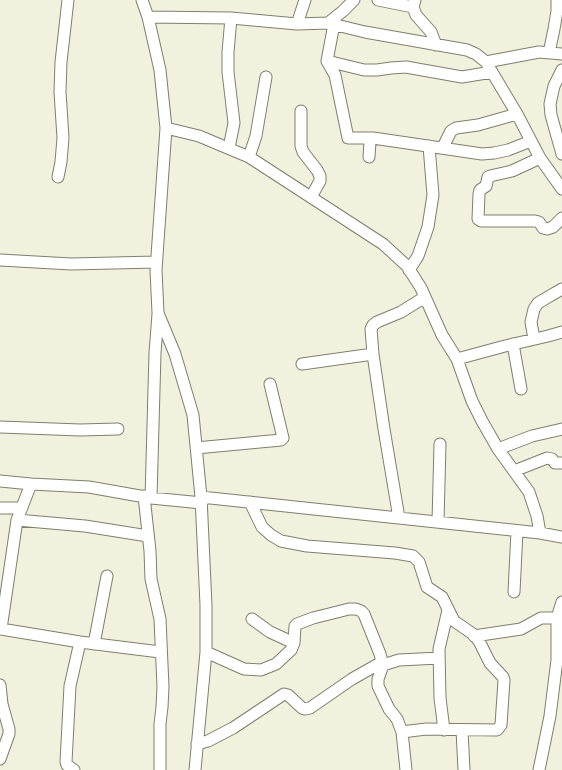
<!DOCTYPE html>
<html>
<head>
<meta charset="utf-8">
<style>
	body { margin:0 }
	canvas { display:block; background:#f1f2de }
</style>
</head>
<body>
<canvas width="562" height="770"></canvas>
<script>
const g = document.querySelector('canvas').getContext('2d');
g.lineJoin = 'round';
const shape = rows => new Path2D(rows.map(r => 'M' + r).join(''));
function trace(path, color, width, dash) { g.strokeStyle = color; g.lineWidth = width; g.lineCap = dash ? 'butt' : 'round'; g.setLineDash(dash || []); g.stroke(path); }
const minor = shape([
	[142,0,148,17,160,70,166,128,156,270,158,313,175,354,193,415,201,497,206,605,206,652,195,770],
	[378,0,413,7],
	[415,0,413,7,416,15,431,32,436,45],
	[148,17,231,18,297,24,328,23,365,32,467,50,476,54,486,62,517,114,540,158,562,189],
	[328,23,343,11,354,0],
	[297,24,305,0],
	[334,24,327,61,335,75,348,138,373,138],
	[549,53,554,29,557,11,557,0],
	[327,61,364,70,377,70,391,68,406,67,462,77,492,72],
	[486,62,539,52,562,54],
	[562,70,554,86,550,104,551,115,562,154],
	[301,111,301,146,303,152,317,170,320,176,320,181,311,197],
	[166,128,199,136,249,157,383,244,407,266,421,288,442,335,457,359,472,401,482,421,498,449,529,492,537,516,540,533],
	[443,147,451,131,456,128,478,125,517,114],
	[229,148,234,123,228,72,228,52,231,18],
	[249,157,256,136,266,77],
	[369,157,370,142,373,138,482,154,494,153,508,150,531,141],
	[540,158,512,171,490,176,488,177,486,186,480,190,479,194,478,219,481,221,535,221,539,222,543,228,547,229,553,227,562,218],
	[58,177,61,162,63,138,60,92,61,62,68,0],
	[0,260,71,264,156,262],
	[409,270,418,256,428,227,433,195,429,146],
	[534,339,531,322,534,309,538,303,543,300,562,289],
	[513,344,521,389],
	[373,354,371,329,373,325,377,322,401,312,425,297],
	[457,359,505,346,548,336,562,332],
	[302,364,373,354,384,429,399,518],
	[0,427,80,430,118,429],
	[196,448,281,440,283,438,270,384],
	[498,449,532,436,562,429],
	[514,471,547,458,552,459,555,463,562,463],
	[0,481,31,484,89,487,151,498,202,503],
	[31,484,17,520,1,629,80,642,160,652],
	[144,496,150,551,151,579,160,619,163,687,162,707,160,724,160,770],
	[201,497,540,533,562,537],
	[151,498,155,353,158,314],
	[250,502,262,527,271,535,281,541,307,546,395,553,413,556,419,562,427,587,442,597,454,621,473,634,479,641,490,663,503,677,504,680,501,725,497,730,426,729,402,732],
	[0,508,22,508],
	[17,520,85,526,148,536],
	[438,522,440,444],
	[514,592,517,531],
	[252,619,270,632,294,643],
	[474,636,521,629,541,618,557,618],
	[94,644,107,576],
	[206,652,244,669,261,670,276,664,291,650,294,643,295,626,297,624,313,618,349,609,356,609,361,611,364,614,380,654,383,665,378,679,378,686,389,709,397,719,402,732,406,770],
	[383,665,399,660,439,658],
	[0,685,2,704,9,729,9,734,0,759],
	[444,730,440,698,439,649,448,610],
	[462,730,464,770],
	[197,744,208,741,233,728,284,694,288,695,302,708,305,709,310,708,352,679,382,662],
	[74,770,67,765,66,762,70,686,80,642],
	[539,770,550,716,557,660,557,618,562,602]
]);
trace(minor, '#7e7f6d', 13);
trace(minor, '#fff', 11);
</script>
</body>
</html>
